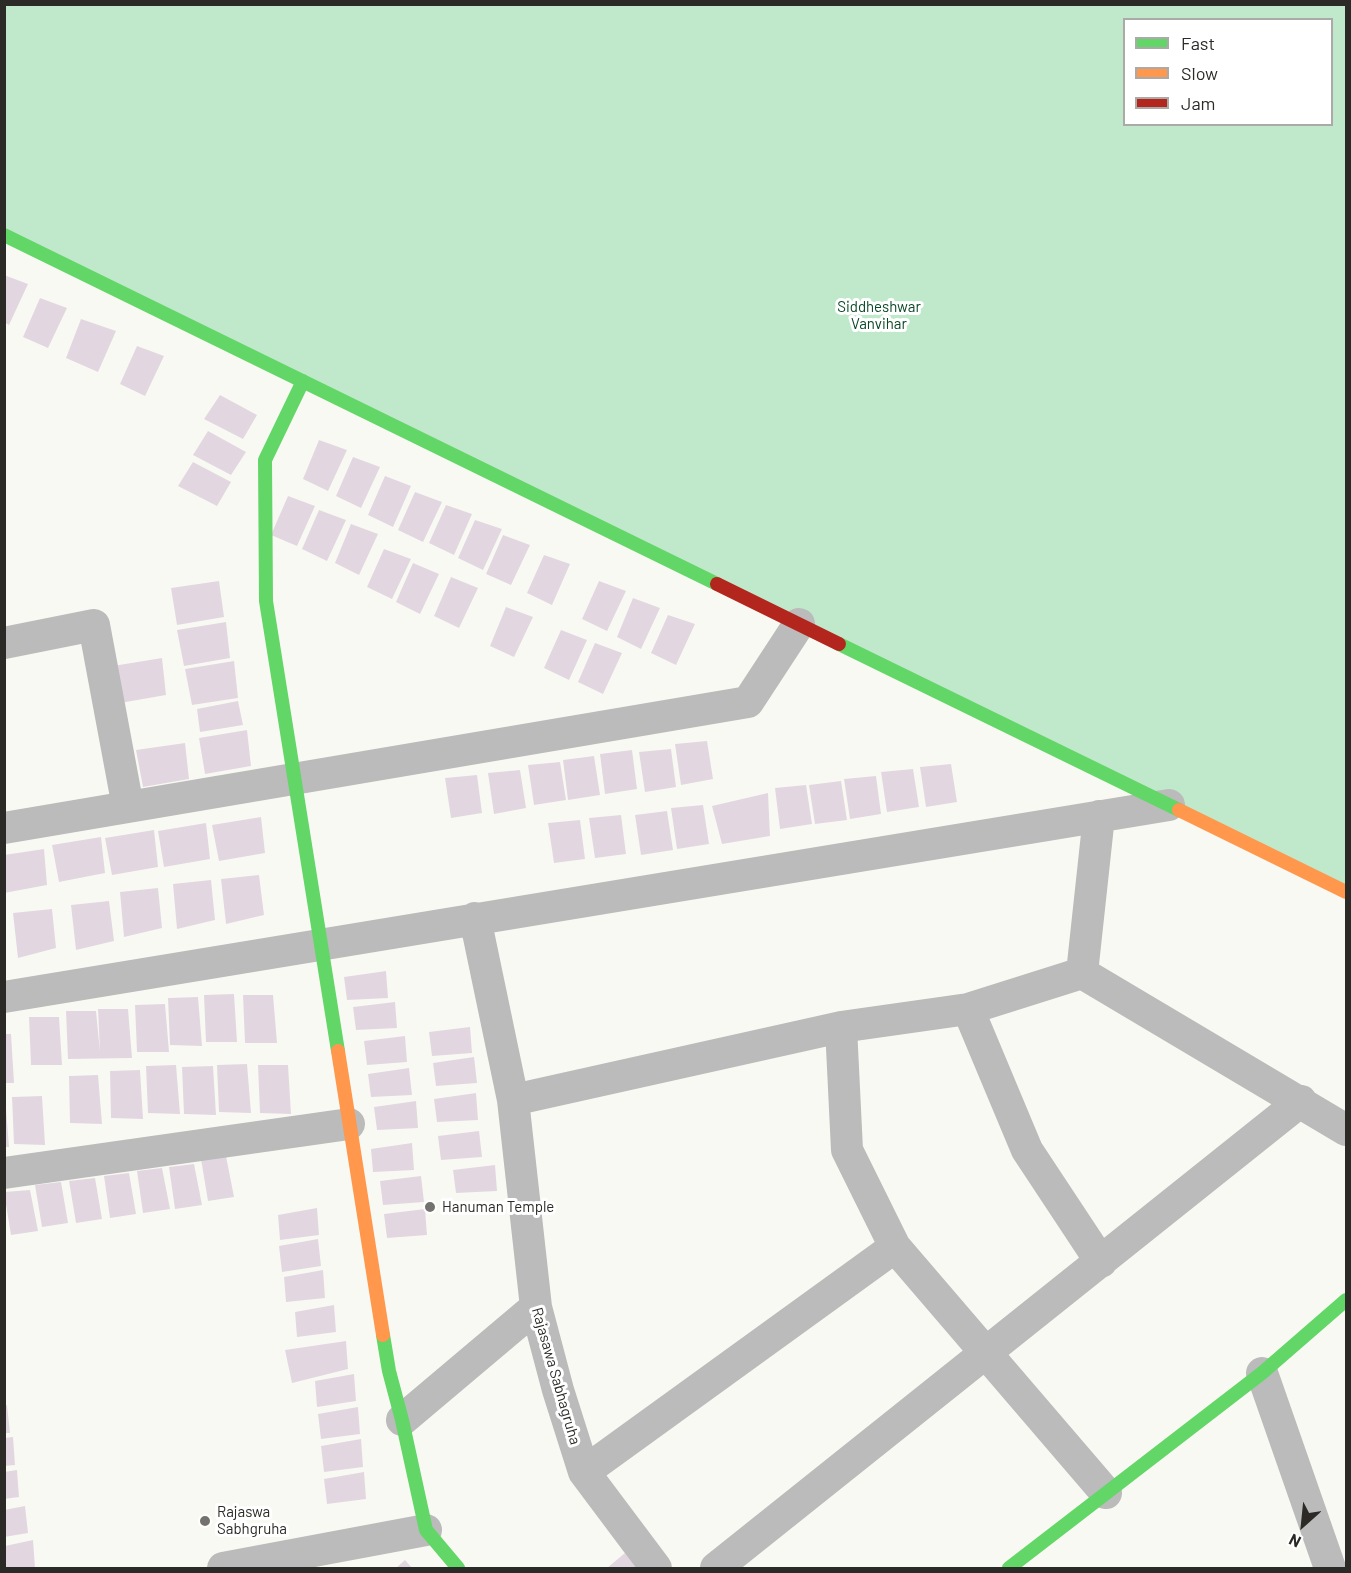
<!DOCTYPE html>
<html>
<head>
<meta charset="utf-8">
<style>
	body { margin:0 }
	#map { position:relative; width:1351px; height:1573px; overflow:hidden; background:#f9f9f3; font-family:Barlow,sans-serif }
	canvas { display:block }
	.frame { position:absolute; inset:0; border:6px solid #2b2a26; pointer-events:none }
	.legend { position:absolute; left:1123px; top:18px; width:210px; height:108px; box-sizing:border-box; background:#fff; border:2px solid #aaaaa8; margin:0; padding:8px 10px; list-style:none; font-size:18px; color:#2b2a26 }
	.legend li { display:flex; align-items:center; gap:12px; height:30px }
	.legend b { width:30px; border:2px solid #aaaaa8 }
	.north { position:absolute; left:1273px; top:1495px; width:60px; height:60px; -webkit-text-stroke:4px #fff; paint-order:stroke; rotate:207deg; font-size:16px; font-weight:700; line-height:24px; text-align:center; color:#2b2a26 }
	.north::after { content:''; display:block; margin:auto; width:21px; height:27px; background:#2b2a26; clip-path:polygon(50% 0,100% 100%,50% 72%,0 100%) }
</style>
</head>
<body>
<div id="map">
<canvas width="1351" height="1573"></canvas>
<div class="frame"></div>
<ul class="legend">
<li><b style="height:8px;background:#63d668"></b>Fast</li>
<li><b style="height:8px;background:#ff974d"></b>Slow</li>
<li><b style="height:8px;background:#b3261e"></b>Jam</li>
</ul>
<div class="north">N</div>
</div>
<script>
const g = document.querySelector('canvas').getContext('2d');
g.lineJoin = 'round';
function paint(path, color) { g.fillStyle = color; g.fill(path, 'evenodd'); }
const shape = rows => new Path2D(rows.map(r => 'M' + r).join(''));
function trace(path, color, width, dash) { g.strokeStyle = color; g.lineWidth = width; g.lineCap = dash ? 'butt' : 'round'; g.setLineDash(dash || []); g.stroke(path); }
function write(font, color, halo, rows, align = 'center') {
  g.font = font + ' Barlow,sans-serif'; g.lineWidth = 6; g.setLineDash([]); g.textBaseline = 'middle'; g.strokeStyle = halo; g.fillStyle = color; for (const [text, x, y, turn = 0] of rows) {
    g.save(); g.translate(x, y); g.rotate((+turn || 0) * Math.PI / 180); g.textAlign = isNaN(turn) ? turn : align; if (halo) g.strokeText(text, 0, 0); g.fillText(text, 0, 0); g.restore();
  }
}
const green = shape([
	[4,5,1346,5,1346,892,5,235],
	[1124,20,1332,20,1332,124,1124,124]
]);
const building = shape([
	[4,275,28,284,9,325,4,322],
	[40,298,67,308,48,348,23,337],
	[81,319,116,331,98,372,66,358],
	[137,346,164,356,145,396,120,384],
	[220,395,257,415,243,439,204,419],
	[208,431,246,452,231,475,193,455],
	[319,440,347,450,328,491,303,479],
	[353,457,380,467,361,508,336,496],
	[193,462,231,482,217,506,178,486],
	[385,476,411,486,393,527,368,515],
	[415,492,442,502,423,542,398,530],
	[288,496,315,506,297,546,271,535],
	[446,505,472,514,454,555,429,543],
	[319,510,346,520,327,561,302,549],
	[475,520,502,529,483,570,458,558],
	[351,524,378,534,359,575,335,563],
	[503,535,530,545,511,585,486,574],
	[384,549,411,559,392,599,367,587],
	[544,555,570,564,552,605,527,593],
	[413,563,439,574,420,614,396,602],
	[451,577,478,588,459,628,434,616],
	[219,581,224,617,177,625,171,588],
	[599,581,626,591,607,631,582,619],
	[633,598,660,608,641,649,617,637],
	[506,607,533,617,514,657,490,646],
	[668,615,695,624,676,665,651,653],
	[226,622,230,658,184,666,177,630],
	[561,630,587,640,569,680,544,668],
	[595,643,622,653,603,694,578,682],
	[162,658,166,695,120,703,113,666],
	[234,661,238,698,192,705,185,669],
	[238,701,243,725,200,732,197,709],
	[247,730,251,766,205,774,199,738],
	[707,741,713,779,681,785,675,744],
	[185,743,189,779,143,787,136,750],
	[671,749,676,787,645,792,639,752],
	[632,750,637,789,605,794,600,754],
	[594,756,600,795,568,800,563,760],
	[560,762,566,800,534,805,528,765],
	[951,764,957,802,926,807,920,767],
	[913,769,919,807,887,812,881,772],
	[520,770,526,808,494,814,488,773],
	[477,775,482,813,451,818,445,778],
	[876,776,881,814,850,819,844,779],
	[841,781,847,820,815,824,809,785],
	[806,785,812,824,780,829,775,788],
	[768,793,770,836,722,844,712,806],
	[703,805,709,844,677,849,671,808],
	[667,811,673,850,641,855,635,815],
	[621,815,626,854,595,858,589,818],
	[261,817,265,853,219,861,212,825],
	[580,820,585,859,554,863,548,823],
	[206,823,210,859,164,867,158,831],
	[154,830,158,867,112,875,105,838],
	[101,837,105,873,59,882,52,845],
	[44,849,47,885,4,893,4,855],
	[259,875,264,915,226,924,221,879],
	[211,880,215,920,177,929,173,884],
	[158,888,162,928,124,937,120,892],
	[109,901,114,941,76,950,71,905],
	[52,909,56,948,18,958,13,913],
	[386,971,388,998,347,1000,344,977],
	[234,994,237,1042,206,1042,204,995],
	[243,995,273,995,277,1043,245,1043],
	[198,997,202,1046,170,1045,168,998],
	[395,1002,397,1028,356,1030,353,1007],
	[165,1004,169,1052,137,1052,135,1005],
	[98,1009,128,1009,132,1058,68,1059,66,1011,96,1011,100,1052],
	[29,1017,59,1017,62,1065,31,1065],
	[470,1027,472,1053,432,1056,429,1032],
	[4,1034,11,1034,14,1083,4,1083],
	[405,1036,407,1062,367,1065,364,1041],
	[474,1057,477,1083,436,1086,433,1063],
	[247,1064,251,1113,219,1112,217,1065],
	[176,1065,180,1114,148,1113,146,1066],
	[258,1065,288,1065,291,1114,260,1113],
	[213,1066,216,1115,184,1114,182,1067],
	[409,1068,412,1095,371,1097,368,1074],
	[140,1070,143,1119,111,1118,110,1071],
	[98,1075,102,1124,70,1123,69,1076],
	[476,1093,478,1120,437,1122,434,1099],
	[42,1096,45,1145,14,1144,12,1097],
	[416,1101,418,1128,377,1130,374,1107],
	[4,1109,6,1109,9,1147,4,1147],
	[479,1131,482,1157,441,1160,438,1136],
	[412,1143,414,1170,373,1172,371,1149],
	[226,1156,234,1197,208,1201,201,1159],
	[194,1164,202,1205,175,1209,169,1167],
	[495,1165,497,1191,456,1193,453,1170],
	[162,1168,170,1209,143,1213,137,1171],
	[129,1173,136,1214,110,1218,104,1176],
	[421,1176,424,1202,383,1205,380,1181],
	[95,1178,102,1219,76,1223,69,1181],
	[61,1182,68,1223,42,1227,35,1185],
	[30,1190,38,1231,11,1235,4,1192],
	[317,1208,319,1235,280,1240,278,1215],
	[425,1209,427,1235,387,1238,384,1214],
	[318,1239,321,1266,282,1272,279,1246],
	[323,1270,325,1298,286,1302,284,1277],
	[334,1305,336,1332,297,1337,295,1312],
	[346,1341,348,1369,292,1383,285,1350],
	[354,1374,356,1401,317,1407,315,1381],
	[7,1405,10,1433,4,1433,4,1406],
	[358,1407,360,1434,321,1439,318,1414],
	[13,1437,15,1465,4,1466,4,1438],
	[361,1439,363,1467,324,1472,321,1446],
	[17,1470,19,1497,4,1499,4,1472],
	[364,1472,366,1499,327,1504,324,1479],
	[25,1506,28,1533,4,1537,4,1510],
	[33,1540,35,1568,5,1568,5,1546],
	[625,1553,636,1568,607,1568],
	[405,1560,412,1568,396,1568]
]);
const street = shape([
	[4,643,94,625,128,807],
	[4,828,748,702,799,624],
	[475,918,513,1100,841,1027,968,1009,1082,973,1099,816],
	[1082,973,1346,1130],
	[4,997,1169,805],
	[968,1009,1027,1150,1101,1262],
	[841,1027,847,1150,895,1247,1106,1493],
	[513,1100,536,1307,558,1390,584,1472],
	[4,1173,349,1124],
	[1262,1373,1330,1568],
	[402,1420,536,1307],
	[223,1568,426,1530],
	[656,1568,584,1472,895,1247],
	[716,1568,1301,1101]
]);
const fast = shape([
	[4,235,717,584],
	[303,381,265,460,266,601,338,1051],
	[839,644,1179,810],
	[383,1335,389,1371,402,1420,426,1530,458,1568],
	[1009,1568,1262,1373,1346,1300]
]);
const slow = shape([
	[1179,810,1346,892],
	[338,1051,383,1335]
]);
const jam = shape([
	[717,584,839,644]
]);
const markers = [
	[430,1207,6,"#73726e"],
	[205,1521,6,"#73726e"]
];
const parkNames = [
	["Siddheshwar",879,307],
	["Vanvihar",879,324]
];
const poiNames = [
	["Hanuman Temple",442,1207],
	["Rajaswa",217,1512],
	["Sabhgruha",217,1529]
];
const streetNames = [
	["Rajasawa Sabhagruha",556,1376,74]
];
paint(green, '#c0e8cb');
paint(building, '#e2d7e0');
trace(street, '#babbba', 32);
trace(fast, '#63d668', 14);
trace(slow, '#ff974d', 14);
trace(jam, '#b3261e', 14);
for (const [x, y, r, color] of markers) { const dot = new Path2D(); dot.arc(x, y, r, 0, 2 * Math.PI); g.fillStyle = color; g.fill(dot); trace(dot, '#fff', 2); }
write('15px', '#0b4727', '#fff', parkNames);
write('15px', '#2b2a26', '#fff', poiNames, 'left');
write('15px', '#2b2a26', '#fff', streetNames);
</script>
</body>
</html>
